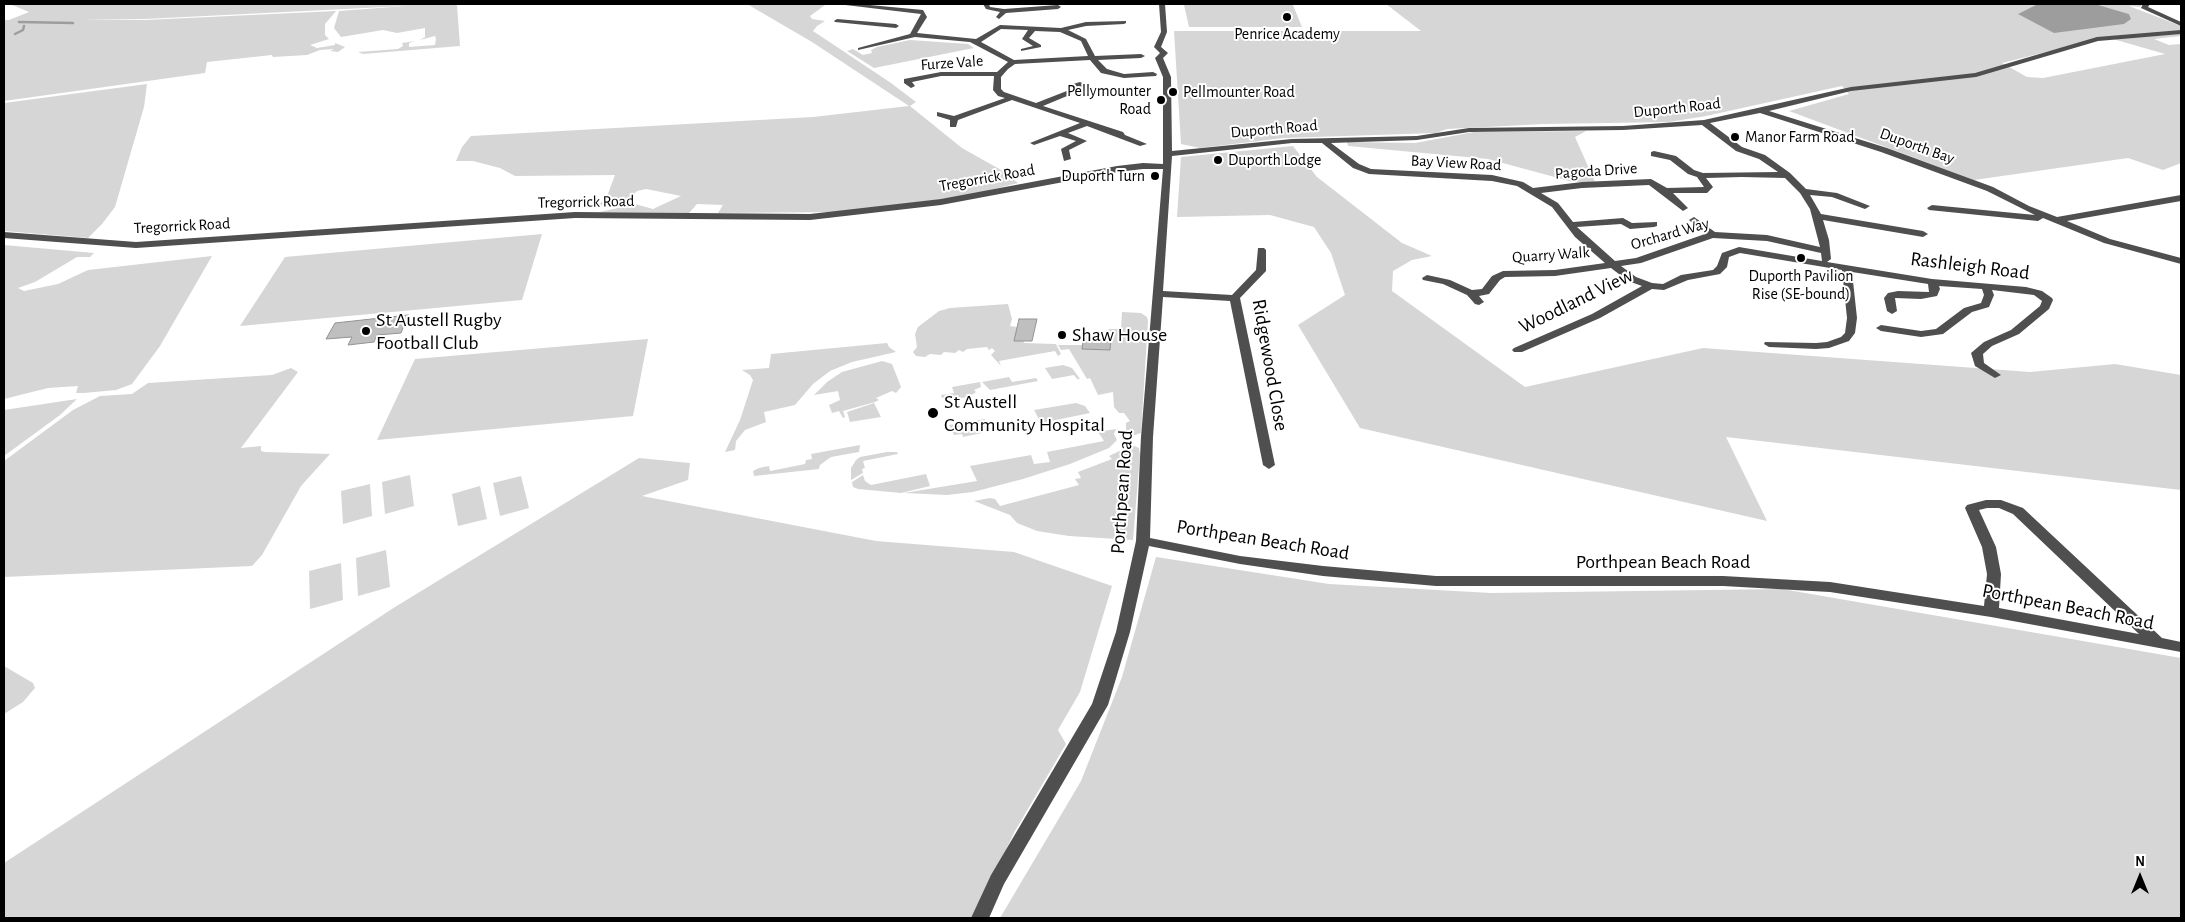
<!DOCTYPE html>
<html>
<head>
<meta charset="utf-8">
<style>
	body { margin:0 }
	#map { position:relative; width:2185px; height:922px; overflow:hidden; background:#fff; font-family:"Alegreya Sans",sans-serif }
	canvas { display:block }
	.frame { position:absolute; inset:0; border:5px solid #000; pointer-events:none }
	.north { position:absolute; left:2115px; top:852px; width:50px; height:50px; -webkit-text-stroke:4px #fff; paint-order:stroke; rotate:0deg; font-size:14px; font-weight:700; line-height:20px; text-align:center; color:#000 }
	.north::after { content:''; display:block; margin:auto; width:18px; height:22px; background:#000; clip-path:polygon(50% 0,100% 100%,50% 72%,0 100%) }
</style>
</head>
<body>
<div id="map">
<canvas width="2185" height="922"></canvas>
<div class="frame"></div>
<div class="north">N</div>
</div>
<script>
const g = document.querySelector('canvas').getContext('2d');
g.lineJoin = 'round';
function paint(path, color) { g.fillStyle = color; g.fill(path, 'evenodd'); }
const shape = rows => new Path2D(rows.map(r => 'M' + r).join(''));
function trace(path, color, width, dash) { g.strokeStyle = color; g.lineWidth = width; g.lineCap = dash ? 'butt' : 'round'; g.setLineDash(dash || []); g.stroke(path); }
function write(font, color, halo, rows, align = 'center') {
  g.font = font + ' "Alegreya Sans",sans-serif'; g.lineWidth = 4; g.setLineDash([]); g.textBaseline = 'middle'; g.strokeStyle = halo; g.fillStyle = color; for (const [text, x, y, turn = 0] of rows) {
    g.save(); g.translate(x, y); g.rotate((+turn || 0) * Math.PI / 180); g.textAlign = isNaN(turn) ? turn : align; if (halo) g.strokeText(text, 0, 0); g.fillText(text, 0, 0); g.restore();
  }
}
const green = shape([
	[10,4,499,4,457,5,460,46,363,54,358,52,398,49,403,46,402,43,415,41,409,43,409,47,435,45,436,39,435,36,420,40,425,37,425,28,397,33,383,30,341,37,334,28,339,11,405,6,145,19,80,20,145,20,336,11,325,24,325,35,329,39,310,45,317,48,335,45,335,43,345,47,338,52,330,51,334,49,320,50,307,55,273,57,272,55,207,62,205,73,4,101,4,20,9,20,29,12],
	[747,4,825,5,810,16,812,19,825,21,817,26,813,31,891,83,916,102,910,106,962,148,1001,170,1018,183,967,196,838,212,718,213,723,205,697,204,689,213,600,212,635,204,653,209,681,196,646,189,637,191,625,202,595,207,606,199,615,175,515,176,500,168,473,161,456,161,462,147,471,136,813,117,909,106,812,42],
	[1386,4,2038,4,2019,15,2131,19,2129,14,2095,4,2143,4,2140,7,2129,6,2181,26,2181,36,2154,39,2169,45,2181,44,2181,163,2163,170,2128,158,1974,180,1789,111,1849,94,1842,86,1706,116,1669,122,1544,124,1447,129,1436,133,1284,138,1200,148,1181,144,1174,31,1421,31],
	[2106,37,2165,54,2043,78,2027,77,2002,63],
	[1184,5,1293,5,1302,27,1189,27],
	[910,40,968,44,974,48,874,68,847,51,853,49,863,55,872,53,871,50,877,47],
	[147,84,144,107,115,207,102,224,88,238,4,231,4,103],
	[1586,131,1575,137,1595,182,1573,182,1488,159,1348,146,1347,142,1415,143,1474,132],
	[1293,146,1317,177,1402,243,1432,256,1412,260,1393,271,1392,291,1525,387,1703,348,2030,372,2115,364,2181,375,2181,490,1726,437,1767,521,1360,428,1298,325,1345,295,1331,253,1314,227,1270,215,1177,217,1181,157],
	[542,234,522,300,240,326,285,257],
	[4,245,94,253,90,257,77,257,35,282,18,288,24,291,58,284,88,270,212,256,160,346,132,384,116,390,84,393,76,393,78,386,48,388,4,399],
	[1008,304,1012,319,1010,326,1018,327,1024,343,1056,344,1061,354,1058,356,1055,351,999,361,1001,366,991,355,995,351,992,348,989,350,987,347,967,349,963,352,959,350,955,353,944,352,941,355,930,354,925,357,916,356,913,352,917,347,915,334,918,327,939,311,950,308],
	[1122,312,1141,313,1147,317,1148,321,1141,433,1135,435,1126,433,1126,423,1130,421,1124,413,1119,413,1114,407,1113,392,1098,395,1090,378,1087,379,1069,349,1061,350,1058,345,1083,345,1083,349,1109,350,1111,335,1104,334,1109,329,1121,329],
	[648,339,633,416,377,440,415,359],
	[887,343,889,347,896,352,852,362,830,371,813,384,795,405,764,412,766,422,745,430,736,441,735,450,725,452,740,420,753,380,750,375,742,370,769,368,771,354],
	[882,361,892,364,901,387,896,393,892,391,876,398,879,400,875,402,843,411,845,417,843,418,839,411,832,413,829,405,840,400,838,391,814,395,827,382,842,372],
	[1063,365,1072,368,1080,379,1077,379,1074,375,1052,379,1045,368],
	[291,368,298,372,241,448,261,446,261,451,265,452,330,454,301,486,262,555,252,566,4,577,4,461,73,410,100,396,132,394,148,383,272,375],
	[1009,377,1012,382,1036,378,1038,381,990,390,982,382],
	[980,382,981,387,974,390,976,392,969,397,947,400,946,397,942,398,941,395,954,393,952,387],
	[77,399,60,415,4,456,4,410],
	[874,403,881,417,850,422,847,412],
	[1076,403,1085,406,1090,413,1041,423,1034,410],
	[985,419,987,423,982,433,963,437,962,434,954,435,949,425],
	[1116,429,1114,434,1117,440,1109,448,1070,464,1023,479,973,492,947,495,904,493,977,481,970,466,1031,455,1034,464,1050,462,1047,452,1104,441,1098,432],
	[860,445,859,452,831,457,820,465,819,469,754,476,753,471,759,468,769,466,770,471,805,464,806,460,812,459,811,454],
	[1132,445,1139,448,1140,455,1133,540,1069,536,1037,531,1017,523,1010,515,974,501,990,498,995,499,1000,506,1079,485,1075,479,1081,478,1078,472,1112,459,1109,456],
	[887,452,897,452,898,454,863,461,865,468,862,469,863,473,851,480,851,468,856,460,860,457],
	[639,458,690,463,688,480,642,496,876,541,1014,552,1112,586,1080,692,1058,730,1066,744,1015,831,973,918,4,918,4,863,395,607],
	[926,474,930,486,901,493,858,489,853,487,852,482,863,475,865,481,871,485],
	[410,475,414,506,385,514,382,482],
	[521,476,529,508,500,516,493,483],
	[370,484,372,516,343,524,341,491],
	[480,486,487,519,458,526,452,494],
	[386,550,390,587,358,596,356,558],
	[1156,557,1329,584,1491,593,1782,589,2181,658,2181,918,1000,918,1081,781,1122,677],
	[341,563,343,600,310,609,309,571],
	[4,666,33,683,35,688,23,702,4,714]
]);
const water = shape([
	[2038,4,2095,4,2129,14,2131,19,2124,24,2054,33,2018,14]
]);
const stream = shape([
	[19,22,73,23],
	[15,34,23,30,24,26]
]);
const building = shape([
	[408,315,401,333,377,335,374,342,348,345,352,337,326,339,335,323,408,315],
	[1019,319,1037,319,1032,341,1014,341,1019,319],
	[1084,334,1111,335,1110,350,1082,349,1084,334]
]);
const minor = shape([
	[837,4,859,4,923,10,927,17,917,33,976,39,1000,25,1061,28,1086,22,1126,21,1126,23,1124,24,1086,26,1068,30,1086,39,1095,56,1141,54,1145,56,1141,58,1098,60,1107,69,1124,74,1153,72,1157,74,1156,76,1124,78,1101,73,1090,60,1015,64,1008,69,1001,77,1001,89,1004,92,1036,103,1077,87,1073,84,1080,82,1105,93,1101,95,1084,89,1043,106,1123,132,1125,135,1147,144,1140,146,1087,126,1068,133,1087,141,1069,150,1071,159,1064,161,1061,149,1076,141,1060,136,1034,145,1030,143,1080,123,1012,100,958,120,956,127,950,127,950,120,937,116,937,112,954,116,1005,98,998,96,993,90,994,76,941,76,912,82,915,86,911,88,904,83,904,79,941,72,997,72,1008,62,970,42,915,37,858,50,858,48,910,34,921,14,837,4],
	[1001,29,1028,30,1022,39,1033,46,1021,49,1021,51,1041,47,1041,45,1029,38,1035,31,1060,32,1081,41,1088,56,1014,60,981,42,1001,29],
	[983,4,989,4,990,7,1004,9,1058,5,1061,7,1058,9,1006,13,999,19,996,17,1000,12,986,9,983,4],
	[1159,4,1165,4,1167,32,1161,47,1168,53,1163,58,1171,77,1172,151,1292,139,1417,136,1469,128,1623,126,1704,120,1851,87,1975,73,2097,37,2181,30,2181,34,2098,41,1976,77,1851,91,1769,111,1887,148,1993,187,2029,206,2057,217,2181,195,2181,201,2067,221,2110,239,2181,258,2181,264,2104,243,2043,218,2038,221,1929,210,1927,208,1932,205,2035,215,1987,191,1881,152,1760,113,1710,123,1742,147,1765,155,1790,173,1806,189,1837,193,1870,206,1865,209,1832,197,1810,195,1821,214,1923,231,1928,234,1923,237,1823,220,1829,240,1831,259,1827,262,1932,279,2026,287,2042,291,2052,298,2053,300,2049,309,2019,334,1992,346,1983,354,1984,363,2001,375,1995,378,1975,366,1971,353,1984,342,2011,330,2040,306,2042,301,2034,295,1992,290,1994,295,1989,307,1972,312,1943,334,1921,337,1881,331,1876,328,1881,325,1921,331,1936,329,1964,308,1981,303,1984,295,1982,289,1939,286,1940,289,1937,296,1921,299,1895,298,1897,311,1892,314,1887,311,1884,298,1888,293,1898,291,1929,292,1928,284,1852,272,1857,318,1855,333,1849,341,1829,348,1816,349,1769,347,1764,344,1765,342,1816,343,1827,342,1841,337,1845,333,1847,318,1842,270,1740,253,1729,257,1727,267,1720,274,1688,280,1664,290,1652,289,1600,318,1522,352,1514,352,1512,350,1514,348,1592,314,1642,286,1628,281,1611,268,1555,276,1505,277,1500,280,1489,294,1479,296,1484,302,1479,305,1475,304,1467,295,1443,284,1423,280,1422,278,1427,275,1450,280,1472,290,1482,289,1492,276,1503,271,1555,270,1605,263,1575,237,1552,207,1517,186,1492,181,1369,174,1353,168,1322,143,1292,143,1172,156,1163,291,1232,295,1256,270,1258,248,1264,248,1266,250,1266,271,1240,298,1275,465,1269,469,1263,465,1230,301,1163,297,1153,437,1150,538,1240,556,1323,566,1436,576,1723,576,1830,582,1984,606,1987,574,1982,547,1965,508,1967,505,1986,500,2001,500,2023,508,2162,638,2181,642,2181,652,1991,617,1830,592,1723,586,1436,586,1323,576,1240,564,1149,546,1130,632,1108,705,1004,884,989,918,971,918,991,875,1092,704,1116,632,1136,541,1141,437,1163,169,1143,169,1117,172,941,205,810,220,575,218,136,248,4,238,4,232,136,242,575,212,810,214,941,199,1117,166,1143,163,1163,164,1163,77,1155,58,1160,53,1154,47,1161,32,1159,4],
	[1702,125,1736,151,1759,159,1778,172,1703,173,1694,170,1676,156,1654,151,1651,152,1651,156,1670,160,1688,174,1697,177,1704,187,1667,188,1651,179,1582,182,1533,188,1523,182,1492,175,1371,169,1359,164,1331,143,1417,140,1469,132,1623,130,1702,125],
	[1742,177,1785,178,1800,193,1810,209,1820,247,1767,235,1715,232,1694,217,1689,220,1705,234,1636,258,1615,261,1577,227,1621,224,1630,229,1654,227,1657,226,1657,222,1632,223,1623,218,1573,222,1558,203,1541,193,1582,188,1649,185,1683,211,1688,208,1673,193,1707,193,1713,187,1706,178,1742,177],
	[1713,238,1767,241,1821,253,1822,261,1739,247,1722,253,1717,266,1713,270,1681,275,1663,284,1652,283,1636,277,1621,266,1641,263,1713,238],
	[1987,508,1999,508,2013,514,2139,634,1999,608,2001,574,1996,547,1979,510,1987,508],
	[2143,4,2150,4,2148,7,2181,22,2181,26,2141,8,2143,4],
	[837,19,896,24,899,26,896,28,835,22,834,21,837,19]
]);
const markers = [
	[1287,17,5,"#000"],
	[1173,92,5,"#000"],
	[1161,100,5,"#000"],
	[1735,137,5,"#000"],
	[1218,160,5,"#000"],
	[1155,176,5,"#000"],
	[1801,258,5,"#000"],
	[366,331,5,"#000"],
	[1062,335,5,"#000"],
	[933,413,6,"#000"]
];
const farPoinames = [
	["Penrice Academy",1287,34,"center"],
	["Pellymounter",1151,91,"right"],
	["Road",1151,109,"right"],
	["Pellmounter Road",1183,92],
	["Manor Farm Road",1745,137],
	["Duporth Lodge",1228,160],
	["Duporth Turn",1145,176,"right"],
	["Duporth Pavilion",1801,276,"center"],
	["Rise (SE-bound)",1801,294,"center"]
];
const farStreetnames = [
	["Furze Vale",952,63,-4],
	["Duporth Road",1677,108,-6],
	["Duporth Road",1274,129,-5],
	["Duporth Bay",1917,146,20],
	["Bay View Road",1456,163,3],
	["Pagoda Drive",1596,171,-4],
	["Tregorrick Road",987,178,-10],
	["Tregorrick Road",586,202,-1],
	["Tregorrick Road",182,226,-3],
	["Orchard Way",1670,234,-16],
	["Quarry Walk",1551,255,-4]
];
const streetNames = [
	["Rashleigh Road",1970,266,7],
	["Woodland View",1576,301,-26],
	["Ridgewood Close",1270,365,80],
	["Porthpean Road",1122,492,-86],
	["Porthpean Beach Road",1263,540,9],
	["Porthpean Beach Road",1663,562],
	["Porthpean Beach Road",2068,607,11]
];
const poiNames = [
	["St Austell Rugby",376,320],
	["Football Club",376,343],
	["Shaw House",1072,335],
	["St Austell",944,402],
	["Community Hospital",944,425]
];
paint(green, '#d6d6d6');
paint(water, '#9d9d9d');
trace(stream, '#9d9d9d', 2.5);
paint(building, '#bfbfbf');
trace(building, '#939393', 1);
paint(minor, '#4f4f4f');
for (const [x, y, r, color] of markers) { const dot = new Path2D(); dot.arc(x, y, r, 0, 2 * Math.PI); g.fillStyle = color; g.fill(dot); trace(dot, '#fff', 2); }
write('16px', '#000', '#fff', farPoinames, 'left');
write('16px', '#000', '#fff', farStreetnames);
write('20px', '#000', '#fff', streetNames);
write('20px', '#000', '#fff', poiNames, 'left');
</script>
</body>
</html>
